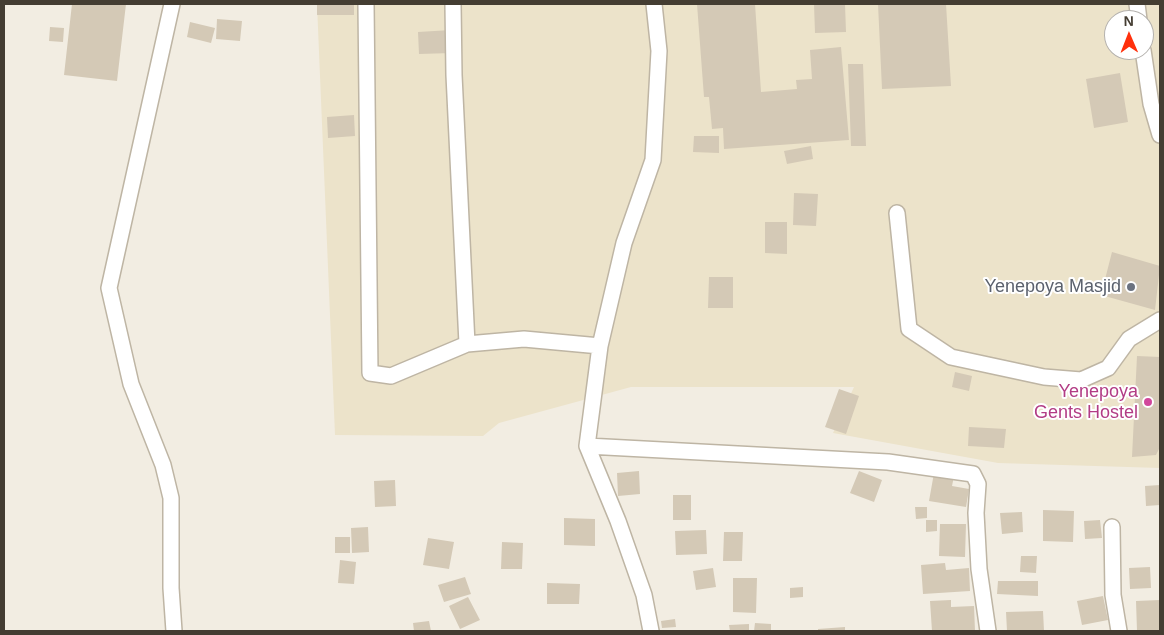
<!DOCTYPE html>
<html>
<head>
<meta charset="utf-8">
<style>
	body { margin:0 }
	#map { position:relative; width:1164px; height:635px; overflow:hidden; background:#f2ede2; font-family:Arial,sans-serif }
	canvas { display:block }
	.frame { position:absolute; inset:0; border:5px solid #443d32; pointer-events:none }
	.north { position:absolute; left:1104px; top:10px; width:50px; height:50px; box-sizing:border-box; background:#fff; border:1px solid #b4b1ad; border-radius:50%; rotate:359deg; font-size:14px; font-weight:700; line-height:20px; text-align:center; color:#443d32 }
	.north::after { content:''; display:block; margin:auto; width:18px; height:22px; background:#ff300c; clip-path:polygon(50% 0,100% 100%,50% 72%,0 100%) }
</style>
</head>
<body>
<div id="map">
<canvas width="1164" height="635"></canvas>
<div class="frame"></div>
<div class="north">N</div>
</div>
<script>
const g = document.querySelector('canvas').getContext('2d');
g.lineJoin = 'round';
function paint(path, color) { g.fillStyle = color; g.fill(path, 'evenodd'); }
const shape = rows => new Path2D(rows.map(r => 'M' + r).join(''));
function trace(path, color, width, dash) { g.strokeStyle = color; g.lineWidth = width; g.lineCap = dash ? 'butt' : 'round'; g.setLineDash(dash || []); g.stroke(path); }
function write(font, color, halo, rows, align = 'center') {
  g.font = font + ' Arial,sans-serif'; g.lineWidth = 4; g.setLineDash([]); g.textBaseline = 'middle'; g.strokeStyle = halo; g.fillStyle = color; for (const [text, x, y, turn = 0] of rows) {
    g.save(); g.translate(x, y); g.rotate((+turn || 0) * Math.PI / 180); g.textAlign = isNaN(turn) ? turn : align; if (halo) g.strokeText(text, 0, 0); g.fillText(text, 0, 0); g.restore();
  }
}
const education = shape([
	[317,4,1160,4,1160,468,998,463,833,433,854,387,631,387,499,423,483,436,335,435],
	[1114,20,1144,20,1144,50,1114,50]
]);
const building = shape([
	[72,4,126,4,117,81,64,75],
	[317,4,354,4,354,15,317,15],
	[697,4,755,4,761,92,797,89,796,80,812,79,810,50,841,47,849,140,724,149,723,128,712,129,709,97,704,97],
	[814,4,845,4,846,32,815,33],
	[878,4,946,4,951,86,882,89],
	[217,19,242,21,240,41,216,39],
	[190,22,215,28,211,43,187,37],
	[50,27,64,28,63,42,49,41],
	[451,30,452,53,419,54,418,32],
	[848,64,863,64,866,146,851,146],
	[1120,73,1128,122,1094,128,1086,79],
	[354,115,355,136,328,138,327,117],
	[694,136,719,136,719,153,693,152],
	[811,146,813,159,787,164,784,151],
	[794,193,818,194,816,226,793,225],
	[765,222,787,222,787,254,765,253],
	[1112,252,1160,266,1155,310,1101,295],
	[709,277,733,277,733,308,708,308],
	[1137,356,1160,357,1160,447,1156,455,1132,457],
	[955,372,972,376,969,391,952,387],
	[839,389,859,396,846,434,825,427],
	[969,427,1006,429,1004,448,968,446],
	[639,471,640,494,618,496,617,473],
	[859,471,882,480,874,502,850,493],
	[934,473,954,476,952,486,969,489,966,507,929,501],
	[395,480,396,506,375,507,374,481],
	[1160,485,1160,505,1146,506,1145,486],
	[673,495,691,495,691,520,673,520],
	[915,507,927,507,927,518,916,519],
	[1043,510,1074,511,1073,542,1043,541],
	[1022,512,1023,532,1002,534,1000,513],
	[564,518,595,519,595,546,564,545],
	[926,520,937,520,937,531,926,532],
	[1100,520,1102,538,1085,539,1084,521],
	[940,524,966,524,965,557,939,556],
	[368,527,369,552,352,553,351,528],
	[706,530,707,554,676,555,675,531],
	[724,532,743,532,742,561,723,561],
	[335,537,350,537,350,553,335,553],
	[428,538,454,542,449,569,423,565],
	[502,542,523,543,522,569,501,569],
	[1021,556,1037,556,1036,573,1020,572],
	[340,560,356,562,354,584,338,583],
	[945,563,946,570,969,568,970,591,923,594,921,565],
	[1150,567,1151,588,1130,589,1129,568],
	[713,568,716,587,696,590,693,571],
	[465,577,471,594,444,602,438,585],
	[733,578,757,578,756,613,733,612],
	[998,581,1038,581,1038,596,997,594],
	[547,583,580,584,579,604,547,604],
	[803,587,803,597,790,598,790,588],
	[1103,596,1108,620,1082,625,1077,601],
	[468,597,480,620,460,629,449,606],
	[951,600,951,607,974,606,975,631,932,631,930,601],
	[1160,600,1160,631,1137,631,1136,601],
	[1043,611,1044,631,1007,631,1006,612],
	[675,619,676,627,662,628,661,621],
	[429,621,431,631,414,631,413,623],
	[755,623,771,624,771,631,754,631],
	[749,624,749,631,730,631,729,625],
	[845,627,845,631,818,631,818,629]
]);
const minor = shape([
	[172,4,109,288,131,384,163,465,171,498,171,588,174,631],
	[366,4,370,373,391,376,467,344,524,339,600,346],
	[453,4,454,75,467,344],
	[1137,4,1139,20],
	[1143,50,1151,104,1160,135],
	[897,213,909,329,951,357,1044,377,1081,380,1108,368,1129,339,1160,320],
	[587,446,888,462,973,474,978,484,976,513,979,569,988,631],
	[1112,527,1113,595,1119,631],
	[651,631,644,595,618,521,587,446,600,346,624,243,653,160,659,51,654,4]
]);
const markers = [
	[1131,287,5,"#6b7280"],
	[1148,402,5,"#d1479c"]
];
const worshipNames = [
	["Yenepoya Masjid",1121,287]
];
const hotelNames = [
	["Yenepoya",1138,392],
	["Gents Hostel",1138,413]
];
paint(education, '#ece3ca');
paint(building, '#d4c9b6');
trace(minor, '#beb5a4', 18);
trace(minor, '#fff', 15);
for (const [x, y, r, color] of markers) { const dot = new Path2D(); dot.arc(x, y, r, 0, 2 * Math.PI); g.fillStyle = color; g.fill(dot); trace(dot, '#fff', 2); }
write('18px', '#5b616d', '#fff', worshipNames, 'right');
write('18px', '#b23c85', '#fff', hotelNames, 'right');
</script>
</body>
</html>
